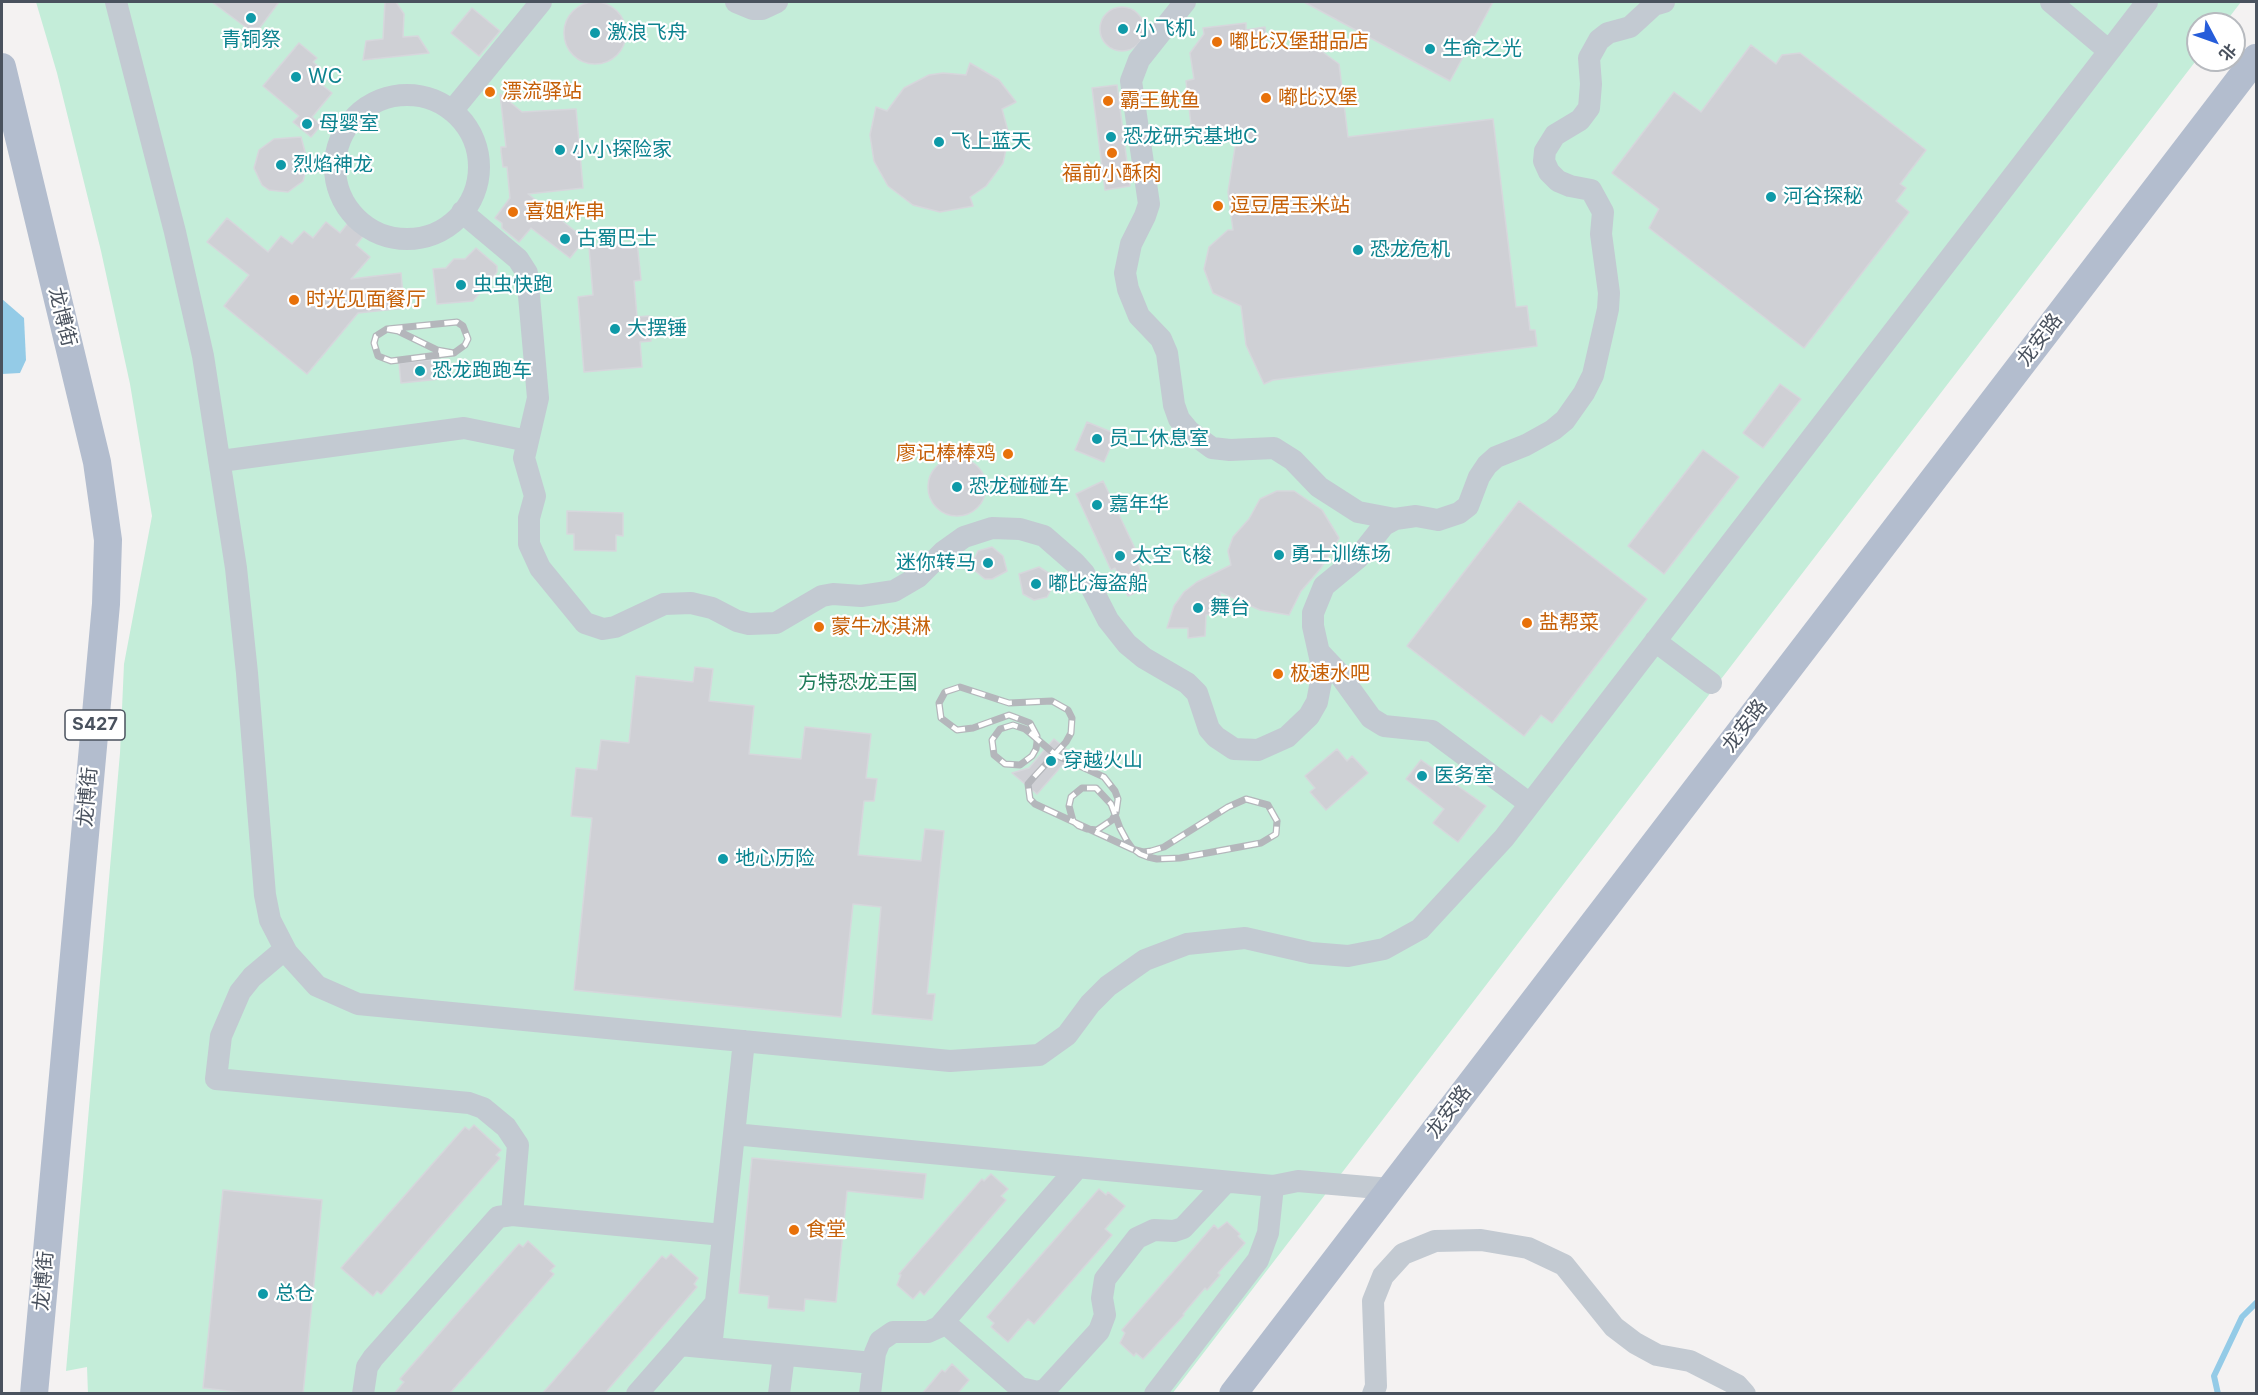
<!DOCTYPE html>
<html>
<head>
<meta charset="utf-8">
<style>
	body { margin:0 }
	#map { position:relative; width:2258px; height:1395px; overflow:hidden; background:#f4f2f2; font-family:Inter,"Noto Sans SC",sans-serif }
	canvas { display:block }
	.frame { position:absolute; inset:0; border:3px solid #4a525e; pointer-events:none }
	.north { position:absolute; left:2186px; top:12px; width:60px; height:60px; box-sizing:border-box; background:#fff; border:2px solid #b7babf; border-radius:50%; rotate:131deg; font-size:16px; font-weight:700; line-height:24px; text-align:center; color:#4a525e }
	.north::after { content:''; display:block; margin:auto; width:21px; height:27px; background:#265dda; clip-path:polygon(50% 0,100% 100%,50% 72%,0 100%) }
</style>
</head>
<body>
<div id="map">
<canvas width="2258" height="1395"></canvas>
<div class="frame"></div>
<div class="north">北</div>
</div>
<script>
const g = document.querySelector('canvas').getContext('2d');
g.lineJoin = 'round';
function paint(path, color) { g.fillStyle = color; g.fill(path, 'evenodd'); }
const shape = rows => new Path2D(rows.map(r => 'M' + r).join(''));
function trace(path, color, width, dash) { g.strokeStyle = color; g.lineWidth = width; g.lineCap = dash ? 'butt' : 'round'; g.setLineDash(dash || []); g.stroke(path); }
function write(font, color, halo, rows, align = 'center') {
  g.font = font + ' Inter,"Noto Sans SC",sans-serif'; g.lineWidth = 4.5; g.setLineDash([]); g.textBaseline = 'middle'; g.strokeStyle = halo; g.fillStyle = color; for (const [text, x, y, turn = 0] of rows) {
    g.save(); g.translate(x, y); g.rotate((+turn || 0) * Math.PI / 180); g.textAlign = isNaN(turn) ? turn : align; if (halo) g.strokeText(text, 0, 0); g.fillText(text, 0, 0); g.restore();
  }
}
const green = shape([
	[36,2,2241,2,2224,24,2198,24,2198,58,1172,1394,88,1394,87,1367,66,1371,120,753,124,664,152,516,130,384,101,251,57,73]
]);
const water = shape([
	[2,299,24,318,26,360,20,373,2,374]
]);
const stream = shape([
	[2218,1394,2214,1376,2242,1317,2256,1303]
]);
const building = shape([
	[212,2,279,2,255,34,212,2],
	[385,2,396,2,404,14,403,37,418,36,429,53,363,60,366,41,383,39,385,2],
	[1304,2,1493,2,1450,81,1304,2],
	'564 33a31 31 0 1 1 62 0a31 31 0 1 1-62 0Z',
	'1100 29a22 22 0 1 1 44 0a22 22 0 1 1-44 0Z',
	[472,8,500,31,479,56,451,33,472,8],
	[1246,23,1246,30,1265,27,1268,50,1313,45,1339,64,1348,137,1493,119,1516,307,1527,306,1530,330,1535,330,1537,346,1273,380,1264,384,1246,345,1241,306,1213,293,1204,269,1209,247,1228,230,1233,230,1228,192,1237,135,1193,142,1186,81,1194,79,1190,53,1204,34,1203,28,1246,23],
	[299,43,317,58,313,62,325,72,317,81,332,93,312,117,321,125,311,137,293,122,299,116,263,86,299,43],
	[1751,45,1776,64,1782,55,1800,53,1926,150,1900,184,1906,188,1896,201,1909,212,1804,348,1649,228,1659,209,1612,173,1674,92,1701,112,1751,45],
	[970,63,999,80,1016,102,1002,109,1009,135,1003,163,986,186,970,197,973,206,940,212,913,205,888,186,874,161,870,135,876,107,887,111,904,88,929,75,943,73,966,75,970,63],
	[1117,85,1130,186,1105,190,1092,88,1117,85],
	[500,94,522,112,576,109,583,188,528,194,585,239,570,258,531,228,519,242,502,228,502,223,495,218,510,198,507,167,503,167,501,151,501,147,506,147,500,94],
	[301,137,308,163,303,181,288,192,269,190,262,185,254,168,259,150,274,139,301,137],
	[227,218,268,252,281,236,292,244,304,231,313,238,326,222,340,233,349,222,364,235,356,245,370,257,351,279,401,273,404,308,358,313,307,374,224,306,249,275,207,242,227,218],
	[637,242,641,280,634,281,637,317,649,316,651,341,640,342,642,367,584,372,578,297,593,295,589,247,637,242],
	[476,248,497,266,497,272,473,301,437,304,433,269,446,268,454,259,465,259,476,248],
	[438,359,440,379,401,383,399,363,438,359],
	[1780,384,1801,399,1763,448,1743,433,1780,384],
	[1087,422,1116,434,1104,462,1075,450,1087,422],
	[1703,450,1739,477,1664,574,1628,546,1703,450],
	'928 487a29 29 0 1 1 58 0a29 29 0 1 1-58 0Z',
	[1103,481,1138,555,1135,557,1148,587,1128,596,1115,568,1111,570,1076,494,1103,481],
	[1277,491,1294,491,1322,510,1339,538,1321,568,1301,591,1289,615,1260,610,1220,592,1223,611,1206,615,1205,636,1188,638,1188,628,1167,628,1174,606,1184,592,1197,582,1231,565,1228,551,1233,537,1249,519,1260,499,1277,491],
	[1519,501,1647,599,1552,723,1541,715,1524,736,1407,646,1519,501],
	[567,511,623,513,623,536,616,535,616,551,574,550,574,534,567,534,567,511],
	[992,547,1003,556,1007,571,992,579,985,579,974,570,972,563,978,551,992,547],
	[1039,567,1050,574,1053,586,1047,597,1034,600,1023,594,1019,574,1039,567],
	[695,667,713,669,709,701,754,706,749,754,801,759,805,727,871,734,866,778,877,779,874,801,864,801,858,855,921,861,925,829,944,831,927,994,935,994,932,1020,872,1014,881,907,853,904,841,1017,574,990,592,818,571,816,576,768,597,770,601,740,629,743,636,676,693,682,695,667],
	[1054,739,1072,754,1037,794,1012,773,1029,768,1054,739],
	[1337,749,1347,761,1352,756,1368,773,1326,810,1310,792,1315,788,1305,776,1337,749],
	[1421,760,1486,806,1458,842,1433,823,1444,809,1406,779,1421,760],
	[474,1125,501,1150,496,1155,500,1158,381,1294,377,1291,373,1296,341,1268,465,1127,469,1130,474,1125],
	[752,1158,926,1174,923,1199,847,1191,836,1302,805,1299,804,1311,768,1308,769,1296,739,1293,752,1158],
	[991,1174,1008,1189,1001,1196,1006,1200,924,1295,920,1291,913,1299,897,1285,901,1275,899,1274,982,1179,984,1181,991,1174],
	[1099,1189,1106,1195,1108,1192,1125,1206,1105,1229,1112,1235,1034,1324,1028,1319,1008,1342,991,1327,994,1323,987,1317,1099,1189],
	[223,1190,322,1200,303,1394,255,1394,203,1388,223,1190],
	[1227,1222,1240,1234,1238,1236,1245,1243,1218,1273,1220,1275,1207,1290,1205,1288,1183,1314,1184,1315,1143,1359,1136,1353,1134,1356,1120,1343,1125,1333,1122,1330,1214,1225,1218,1229,1227,1222],
	[528,1241,555,1266,550,1271,554,1274,484,1355,449,1394,394,1394,404,1382,400,1379,454,1317,519,1244,523,1247,528,1241],
	[671,1254,698,1278,694,1284,697,1287,604,1394,542,1394,662,1256,666,1259,671,1254],
	[952,1364,969,1380,957,1394,922,1394,942,1370,945,1372,952,1364]
]);
const minor = shape([
	[116,2,175,232,203,356,236,568,247,673,265,895,270,920,287,953,317,986,358,1004,950,1061,1039,1055,1067,1035,1090,1004,1108,986,1145,960,1187,944,1245,938,1311,953,1348,956,1384,949,1420,929,1504,838,2147,2],
	[736,2,753,9,762,9,777,2],
	[1185,2,1139,60,1131,81,1149,204,1145,216,1131,244,1125,273,1128,289,1139,316,1161,339,1167,353,1174,405,1179,419,1189,431,1212,448,1230,450,1274,448,1293,460,1319,487,1358,512,1395,519],
	[2051,2,2109,51],
	'335 167a72 72 0 1 1 144 0a72 72 0 1 1-144 0Z',
	[452,111,541,2],
	[462,212,518,259,527,273,538,398,524,458,535,496,529,518,529,544,540,568,585,623,603,629,615,627,664,604,691,603,712,608,737,621,749,624,776,623,822,596,833,594,861,596,894,591,918,577,943,552,964,537,992,528,1020,529,1044,536,1075,563,1084,573,1108,620,1127,644,1144,658,1187,683,1197,693,1209,729,1216,737,1234,749,1258,750,1287,737,1309,716,1317,702,1323,671,1313,626,1313,613,1324,586,1358,558,1384,525,1395,519,1416,516,1438,520,1459,513,1468,506,1479,477,1487,465,1496,457,1526,445,1553,430,1565,420,1584,393,1593,375,1608,309,1609,293,1601,234,1603,212,1591,190,1570,186,1558,181,1549,172,1544,161,1545,151,1555,135,1580,120,1589,108,1591,84,1589,58,1599,40,1608,33,1630,27,1654,5,1664,2],
	[221,461,464,428,528,441],
	[1655,641,1711,683],
	[1320,653,1337,671,1371,718,1384,726,1432,731,1530,804],
	[284,950,252,977,240,992,221,1036,216,1079,469,1103,483,1108,506,1127,518,1145,512,1215],
	[734,1134,1273,1186,1298,1181,1390,1189],
	[944,1322,1020,1388,1038,1392,1046,1389,1099,1331,1105,1315,1102,1298,1105,1279,1137,1238,1154,1230,1174,1231,1183,1228,1226,1182],
	[680,1345,715,1304],
	[711,1348,744,1041],
	[363,1394,367,1367,373,1358,498,1217,512,1215,723,1235],
	[637,1394,680,1345,873,1363],
	[779,1394,784,1355],
	[870,1394,875,1353,880,1341,893,1332,928,1332,939,1327,1078,1167],
	[1155,1394,1258,1260,1268,1233,1273,1186],
	[1373,1394,1376,1386,1373,1301,1383,1276,1403,1254,1435,1241,1481,1240,1528,1248,1564,1265,1614,1327,1635,1343,1657,1355,1690,1361,1737,1385,1745,1394]
]);
const major = shape([
	[2,67,97,462,108,540,106,604,34,1394],
	[1233,1394,2256,58]
]);
const rail = shape([
	[387,329,398,331,437,350,454,353,465,345,468,339,463,326,457,322,387,329,376,336,374,343,378,356,391,361,454,353],
	[1277,821,1268,805,1246,799,1228,807,1164,847,1151,851,1143,852,1132,849,1035,804,1030,799,1028,784,1034,777,1066,742,1071,733,1072,718,1068,710,1052,701,1009,703,960,687,945,692,939,703,941,718,957,730,973,728,1009,715,1030,723,1037,736,1037,742,1036,749,1032,756,1020,765,1005,764,994,755,992,740,1000,729,1013,725,1025,729,1030,733,1051,751,1058,756,1104,777,1115,791,1118,799,1116,813,1112,820,1097,830,1087,829,1079,826,1073,821,1069,806,1071,797,1082,788,1096,788,1111,804,1120,828,1127,841,1132,848,1140,854,1148,857,1157,859,1180,858,1261,843,1276,834,1277,821]
]);
const markers = [
	[251,18,6,"#0f9aa8"],
	[1123,29,6,"#0f9aa8"],
	[595,33,6,"#0f9aa8"],
	[1217,42,6,"#e8710a"],
	[1430,49,6,"#0f9aa8"],
	[296,77,6,"#0f9aa8"],
	[490,92,6,"#e8710a"],
	[1266,98,6,"#e8710a"],
	[1108,101,6,"#e8710a"],
	[307,124,6,"#0f9aa8"],
	[1111,137,6,"#0f9aa8"],
	[939,142,6,"#0f9aa8"],
	[560,150,6,"#0f9aa8"],
	[1112,153,6,"#e8710a"],
	[281,165,6,"#0f9aa8"],
	[1771,197,6,"#0f9aa8"],
	[1218,206,6,"#e8710a"],
	[513,212,6,"#e8710a"],
	[565,239,6,"#0f9aa8"],
	[1358,250,6,"#0f9aa8"],
	[461,285,6,"#0f9aa8"],
	[294,300,6,"#e8710a"],
	[615,329,6,"#0f9aa8"],
	[420,371,6,"#0f9aa8"],
	[1097,439,6,"#0f9aa8"],
	[1008,454,6,"#e8710a"],
	[957,487,6,"#0f9aa8"],
	[1097,505,6,"#0f9aa8"],
	[1279,555,6,"#0f9aa8"],
	[1120,556,6,"#0f9aa8"],
	[988,563,6,"#0f9aa8"],
	[1036,584,6,"#0f9aa8"],
	[1198,608,6,"#0f9aa8"],
	[1527,623,6,"#e8710a"],
	[819,627,6,"#e8710a"],
	[1278,674,6,"#e8710a"],
	[1051,761,6,"#0f9aa8"],
	[1422,776,6,"#0f9aa8"],
	[723,859,6,"#0f9aa8"],
	[794,1230,6,"#e8710a"],
	[263,1294,6,"#0f9aa8"]
];
const shields = [
	[95,725,60]
];
const shieldNames = [
	["S427",95,725]
];
const cultureNames = [
	["小飞机",1135,29],
	["激浪飞舟",607,33],
	["青铜祭",251,40,"center"],
	["生命之光",1442,49],
	["WC",308,77],
	["母婴室",319,124],
	["恐龙研究基地C",1123,137],
	["飞上蓝天",951,142],
	["小小探险家",572,150],
	["烈焰神龙",293,165],
	["河谷探秘",1783,197],
	["古蜀巴士",577,239],
	["恐龙危机",1370,250],
	["虫虫快跑",473,285],
	["大摆锤",627,329],
	["恐龙跑跑车",432,371],
	["员工休息室",1109,439],
	["恐龙碰碰车",969,487],
	["嘉年华",1109,505],
	["勇士训练场",1291,555],
	["太空飞梭",1132,556],
	["迷你转马",976,563,"right"],
	["嘟比海盗船",1048,584],
	["舞台",1210,608],
	["穿越火山",1063,761],
	["医务室",1434,776],
	["地心历险",735,859],
	["总仓",275,1294]
];
const foodNames = [
	["嘟比汉堡甜品店",1229,42],
	["漂流驿站",502,92],
	["嘟比汉堡",1278,98],
	["霸王鱿鱼",1120,101],
	["福前小酥肉",1112,174,"center"],
	["逗豆居玉米站",1230,206],
	["喜姐炸串",525,212],
	["时光见面餐厅",306,300],
	["廖记棒棒鸡",996,454,"right"],
	["盐帮菜",1539,623],
	["蒙牛冰淇淋",831,627],
	["极速水吧",1290,674],
	["食堂",806,1230]
];
const streetNames = [
	["龙博街",62,317,76],
	["龙安路",2040,340,-53],
	["龙安路",1745,726,-53],
	["龙博街",88,797,-85],
	["龙安路",1449,1112,-53],
	["龙博街",44,1281,-85]
];
const parkNames = [
	["方特恐龙王国",858,683]
];
paint(green, '#c4edd9');
paint(water, '#94cbe7');
trace(stream, '#94cbe7', 6);
paint(building, '#cfd0d5');
trace(building, '#d6d7dc', 1.5);
trace(minor, '#c3cad2', 22);
trace(major, '#b3bdce', 28);
trace(rail, '#b4b6bb', 7);
trace(rail, '#fff', 4.5, [14]);
for (const [x, y, r, color] of markers) { const dot = new Path2D(); dot.arc(x, y, r, 0, 2 * Math.PI); g.fillStyle = color; g.fill(dot); trace(dot, '#fff', 2); }
for (const [x, y, w] of shields) { const box = new Path2D(); box.roundRect(x - w / 2, y - 15, w, 30, 4.5); g.fillStyle = '#fff'; g.fill(box); trace(box, '#4a525e', 1.5); }
write('bold 18px', '#4a525e', null, shieldNames);
write('20px', '#0d838f', '#fff', cultureNames, 'left');
write('20px', '#c56008', '#fff', foodNames, 'left');
write('20px', '#4a525e', '#fff', streetNames);
write('20px', '#1e7c59', '#fff', parkNames);
</script>
</body>
</html>
